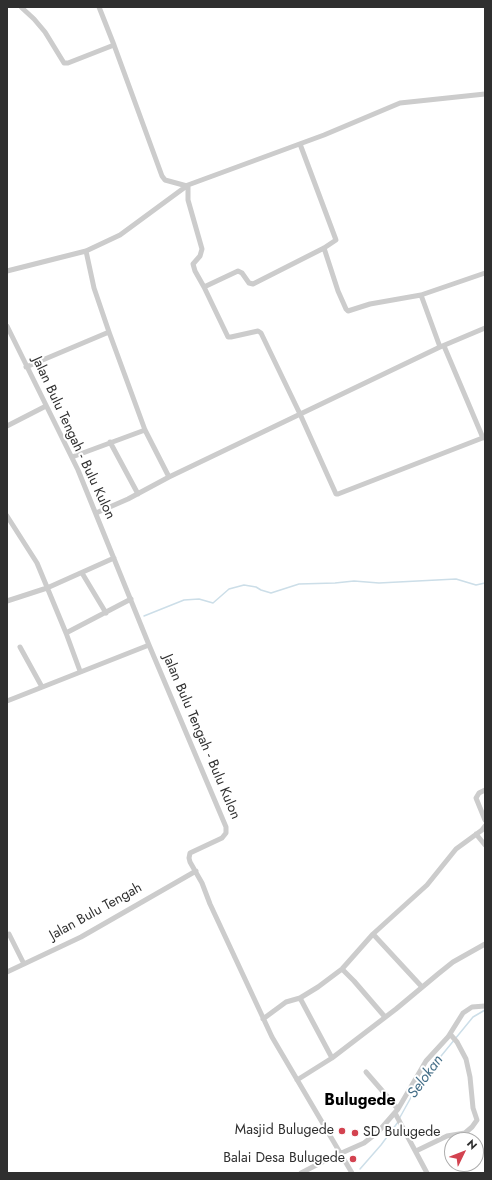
<!DOCTYPE html>
<html>
<head>
<meta charset="utf-8">
<style>
	body { margin:0 }
	#map { position:relative; width:492px; height:1180px; overflow:hidden; background:#fff; font-family:Jost,sans-serif }
	canvas { display:block }
	.frame { position:absolute; inset:0; border:8px solid #2f2f2f; pointer-events:none }
	.north { position:absolute; left:444px; top:1132px; width:40px; height:40px; box-sizing:border-box; background:#fff; border:1px solid #acacac; border-radius:50%; rotate:47deg; font-size:11px; font-weight:700; line-height:16px; text-align:center; color:#2f2f2f }
	.north::after { content:''; display:block; margin:auto; width:14px; height:18px; background:#d34350; clip-path:polygon(50% 0,100% 100%,50% 72%,0 100%) }
</style>
</head>
<body>
<div id="map">
<canvas width="492" height="1180"></canvas>
<div class="frame"></div>
<div class="north">N</div>
</div>
<script>
const g = document.querySelector('canvas').getContext('2d');
g.lineJoin = 'round';
const shape = rows => new Path2D(rows.map(r => 'M' + r).join(''));
function trace(path, color, width, dash) { g.strokeStyle = color; g.lineWidth = width; g.lineCap = dash ? 'butt' : 'round'; g.setLineDash(dash || []); g.stroke(path); }
function write(font, color, halo, rows, align = 'center') {
  g.font = font + ' Jost,sans-serif'; g.lineWidth = 4; g.setLineDash([]); g.textBaseline = 'middle'; g.strokeStyle = halo; g.fillStyle = color; for (const [text, x, y, turn = 0] of rows) {
    g.save(); g.translate(x, y); g.rotate((+turn || 0) * Math.PI / 180); g.textAlign = isNaN(turn) ? turn : align; if (halo) g.strokeText(text, 0, 0); g.fillText(text, 0, 0); g.restore();
  }
}
const stream = shape([
	[144,616,184,600,199,599,213,603,229,589,244,585,256,587,261,590,271,593,299,584,335,583,354,581,379,583,456,579,476,585,485,583],
	[399,1119,419,1083,473,1017,485,1010],
	[360,1169,381,1145,398,1122]
]);
const street = shape([
	[21,7,34,19,45,32,64,63,68,63,114,45,162,176,165,180,187,186],
	[99,7,114,45],
	[188,185,188,200,202,249,200,256,193,264,195,271,204,287,228,337,231,337,258,331,261,333,300,414,336,494,338,494,485,437],
	[324,248,338,291,346,309,348,311,370,304,421,295,485,273],
	[86,251,94,288,109,332,145,430,169,477],
	[7,271,86,251,120,235,188,185,324,135,400,103,485,94],
	[204,287,238,271,242,273,249,283,253,284,324,248,336,240,300,144],
	[421,295,440,347],
	[7,326,78,470,149,645,226,827,226,833,222,838,190,853,189,858,190,862,202,883,210,904,272,1037,352,1173],
	[444,346,483,438],
	[26,367,109,332],
	[7,426,46,406],
	[110,442,138,494],
	[72,457,145,430],
	[96,513,128,499,169,477,440,347,485,328],
	[7,516,37,563,66,633,80,671],
	[82,573,106,613],
	[7,601,47,588,114,558],
	[66,633,131,599],
	[20,647,42,687],
	[7,701,149,645],
	[485,790,479,793,476,798,485,820],
	[476,834,485,845],
	[9,934,24,964],
	[373,934,422,987],
	[342,969,354,981,385,1017],
	[7,972,81,937,196,871],
	[300,998,332,1058],
	[263,1019,286,1002,300,998,318,987,342,969,373,934,427,885,456,849,482,830,485,826],
	[366,1072,398,1109],
	[297,1080,332,1058,396,1009,438,974,453,962,485,944],
	[395,1113,427,1173],
	[416,1151,447,1136,465,1133,472,1127,477,1120,473,1108,470,1077,466,1059,457,1042,450,1034],
	[301,1173,328,1159,364,1143,378,1132,398,1109,426,1061,448,1037,463,1013,472,1007,485,1006]
]);
const markers = [
	[342,1131,4,"#d34350"],
	[355,1133,4,"#d34350"],
	[353,1159,4,"#d34350"]
];
const streetNames = [
	["Jalan Bulu Tengah - Bulu Kulon",73,438,65],
	["Jalan Bulu Tengah - Bulu Kulon",201,737,67],
	["Jalan Bulu Tengah",96,912,-29]
];
const poiNames = [
	["Masjid Bulugede",334,1131],
	["SD Bulugede",363,1133,"left"],
	["Balai Desa Bulugede",345,1159]
];
const waterNames = [
	["Selokan",426,1077,-54]
];
const quarterNames = [
	["Bulugede",360,1101]
];
trace(stream, '#ccdee8', 1.5);
trace(street, '#ccc', 5);
for (const [x, y, r, color] of markers) { const dot = new Path2D(); dot.arc(x, y, r, 0, 2 * Math.PI); g.fillStyle = color; g.fill(dot); trace(dot, '#fff', 1.5); }
write('14px', '#2f2f2f', '#fff', streetNames);
write('14px', '#2f2f2f', '#fff', poiNames, 'right');
write('italic 15px', '#456f88', '#fff', waterNames);
write('bold 16px', '#000', '#fff', quarterNames);
</script>
</body>
</html>
